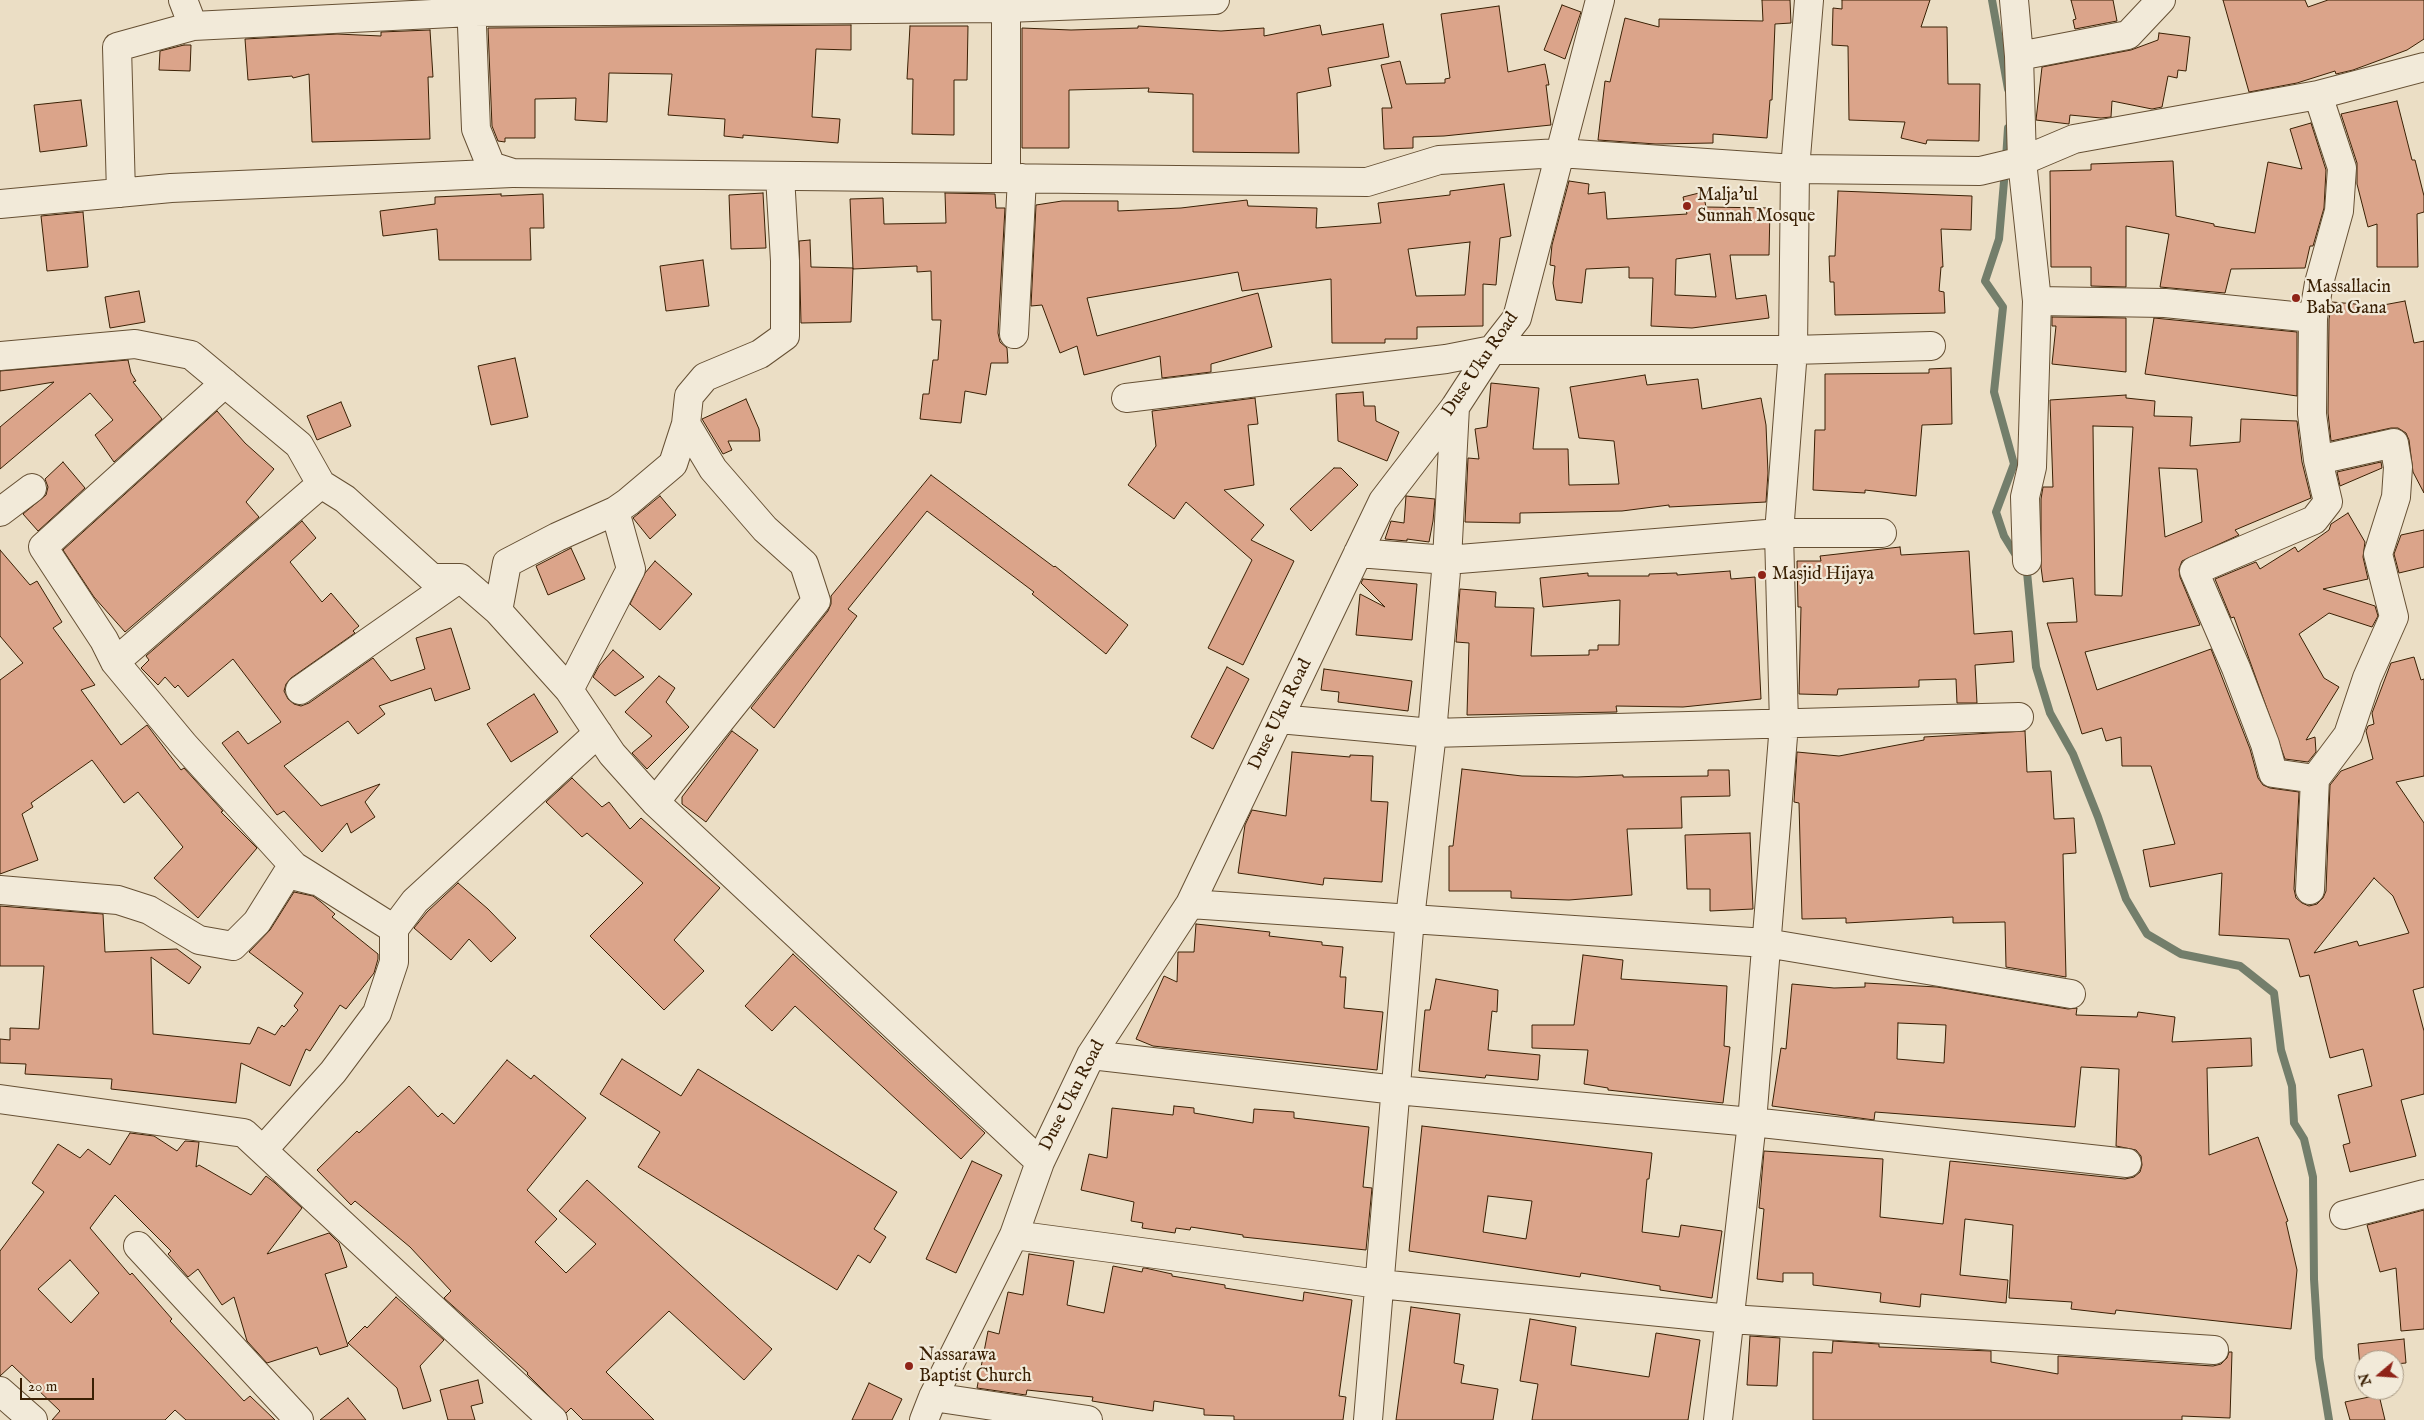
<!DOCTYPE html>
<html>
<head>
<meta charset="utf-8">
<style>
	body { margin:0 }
	#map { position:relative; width:2424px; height:1420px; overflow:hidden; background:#ebdec5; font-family:"IM FELL English",serif }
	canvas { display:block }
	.north { position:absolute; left:2354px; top:1350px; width:50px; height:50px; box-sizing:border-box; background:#f2ead9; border:1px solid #a89984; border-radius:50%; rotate:252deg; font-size:14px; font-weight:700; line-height:20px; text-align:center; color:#3a2004 }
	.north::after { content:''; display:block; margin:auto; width:18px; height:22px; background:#8f2418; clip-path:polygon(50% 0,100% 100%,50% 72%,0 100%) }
	.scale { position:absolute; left:20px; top:1378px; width:74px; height:22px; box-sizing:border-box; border:2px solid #3a2004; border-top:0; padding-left:6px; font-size:15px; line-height:18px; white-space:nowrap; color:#3a2004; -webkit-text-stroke:4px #f2ead9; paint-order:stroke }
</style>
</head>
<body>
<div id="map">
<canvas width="2424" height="1420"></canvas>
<div class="north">N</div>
<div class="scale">20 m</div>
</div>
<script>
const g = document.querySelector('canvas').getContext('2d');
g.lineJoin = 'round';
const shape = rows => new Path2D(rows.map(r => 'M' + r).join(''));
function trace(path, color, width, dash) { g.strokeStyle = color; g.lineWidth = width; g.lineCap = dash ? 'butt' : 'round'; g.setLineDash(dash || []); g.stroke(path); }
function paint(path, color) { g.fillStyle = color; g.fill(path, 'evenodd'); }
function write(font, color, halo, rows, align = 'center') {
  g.font = font + ' "IM FELL English",serif'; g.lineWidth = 4.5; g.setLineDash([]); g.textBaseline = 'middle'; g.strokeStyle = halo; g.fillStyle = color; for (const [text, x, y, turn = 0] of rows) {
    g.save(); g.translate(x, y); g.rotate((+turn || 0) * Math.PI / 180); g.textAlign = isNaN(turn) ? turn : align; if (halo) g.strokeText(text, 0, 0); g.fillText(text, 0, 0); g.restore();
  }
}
const stream = shape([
	[1992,0,2008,89],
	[2006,159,2008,128],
	[2005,170,1999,239,1985,281,2003,307,1994,392,2014,464,1996,512,2004,536,2017,557],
	[2023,567,2027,572,2036,667,2050,713,2073,754,2098,817,2126,899,2147,934,2181,954,2240,966,2274,993,2281,1050,2292,1086,2294,1123,2304,1139,2313,1177,2314,1279,2319,1358,2329,1420]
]);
const building = shape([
	[1762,0,1790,0,1791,23,1775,24,1772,100,1770,100,1767,138,1713,134,1713,143,1656,144,1598,140,1605,81,1610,82,1625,18,1659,27,1659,19,1763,21,1762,0],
	[1842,0,1930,0,1921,27,1947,27,1948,84,1980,84,1979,141,1927,140,1926,144,1901,138,1905,122,1849,120,1848,46,1832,45,1833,8,1842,9,1842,0],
	[2071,0,2113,0,2117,21,2075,29,2073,20,2076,19,2071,0],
	[2223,0,2305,0,2308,7,2328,0,2424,0,2424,39,2407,50,2353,70,2336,74,2335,71,2297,83,2249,92,2223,0],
	[1562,5,1581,12,1565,59,1544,50,1562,5],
	[1499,6,1508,72,1545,64,1549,85,1546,85,1551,125,1444,136,1413,137,1413,148,1384,149,1382,108,1392,108,1381,65,1400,61,1406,84,1445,83,1445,79,1450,78,1441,14,1499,6],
	[1383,24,1389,57,1328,68,1331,86,1297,93,1299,153,1193,152,1193,94,1148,92,1149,88,1069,90,1069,148,1022,148,1022,28,1071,30,1138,28,1138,26,1221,31,1264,28,1264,36,1320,25,1322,35,1383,24],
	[851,25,851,50,816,49,812,117,840,119,838,143,743,135,743,138,724,136,725,119,668,115,672,74,609,73,607,122,575,120,576,98,535,99,535,138,505,138,505,142,498,141,492,126,488,28,851,25],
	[910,26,968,26,967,80,954,80,954,135,912,134,913,79,907,79,910,26],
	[430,30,433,77,428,77,430,139,312,142,309,74,293,78,292,76,248,80,245,39,337,34,381,36,381,32,430,30],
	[2159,33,2190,37,2186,71,2178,70,2177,78,2168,76,2162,107,2152,109,2112,101,2111,117,2101,118,2070,115,2069,124,2036,120,2042,67,2131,50,2158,40,2159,33],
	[184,45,191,45,190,71,159,70,160,51,184,45],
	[81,100,87,146,40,152,34,105,81,100],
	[2397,101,2412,160,2415,160,2424,196,2424,212,2417,214,2418,267,2377,267,2377,224,2368,227,2357,184,2357,163,2341,114,2397,101],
	[2311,123,2326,170,2324,208,2313,246,2310,246,2305,268,2231,269,2225,293,2160,287,2169,234,2126,226,2126,287,2091,286,2091,267,2051,267,2050,171,2091,170,2091,164,2173,161,2176,216,2214,224,2214,226,2255,233,2268,162,2302,169,2290,129,2311,123],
	[1569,181,1589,184,1588,194,1605,192,1607,219,1687,214,1683,197,1703,192,1706,207,1770,208,1769,255,1730,255,1736,299,1766,295,1769,318,1692,328,1651,326,1653,278,1629,278,1629,267,1586,269,1582,303,1556,300,1553,283,1555,266,1550,265,1552,245,1569,181],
	[1710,254,1716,297,1675,295,1676,259,1710,254],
	[1504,184,1511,236,1500,238,1496,285,1483,284,1483,326,1417,327,1417,339,1385,339,1385,343,1332,343,1331,279,1242,291,1238,272,1087,298,1097,336,1258,293,1272,347,1211,364,1211,372,1162,378,1160,356,1084,375,1077,346,1060,353,1042,305,1031,306,1036,205,1062,201,1118,201,1118,211,1181,208,1247,200,1248,206,1317,208,1316,228,1381,223,1378,203,1450,195,1450,191,1504,184],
	[1470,242,1465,295,1416,296,1408,249,1470,242],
	[1838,191,1972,196,1971,230,1941,229,1943,267,1941,267,1939,291,1944,292,1945,313,1835,315,1834,282,1830,282,1829,256,1835,256,1838,191],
	[763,193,766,248,731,249,729,195,763,193],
	[945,193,995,194,996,208,1005,208,998,333,1000,342,1007,348,1008,363,991,363,986,395,965,391,961,423,920,419,923,394,929,394,933,360,938,360,941,320,932,320,931,271,917,272,917,266,853,269,850,199,883,198,884,224,946,223,945,193],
	[501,194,501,196,543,194,544,228,530,228,531,260,439,260,437,229,383,236,380,211,435,204,435,197,501,194],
	[83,212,88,267,47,271,41,216,83,212],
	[810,240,811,267,853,268,851,322,801,323,799,241,810,240],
	[703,260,709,306,666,311,660,266,703,260],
	[139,291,145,322,110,328,105,297,139,291],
	[2405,301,2414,343,2424,341,2424,493,2413,472,2409,440,2406,433,2398,428,2391,428,2331,441,2328,413,2329,319,2332,302,2378,306,2405,301],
	[2052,317,2126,318,2126,372,2052,364,2056,326,2052,326,2052,317],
	[2154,318,2297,332,2297,396,2145,374,2154,318],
	[515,358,528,417,491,425,478,366,515,358],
	[128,360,131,373,136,381,133,382,162,419,114,462,95,435,113,420,90,393,0,469,0,427,54,382,0,391,0,371,128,360],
	[1951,368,1952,424,1922,425,1916,496,1865,490,1865,493,1813,490,1815,430,1825,430,1825,374,1929,373,1929,369,1951,368],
	[1645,375,1647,385,1698,379,1702,409,1761,398,1766,425,1768,473,1766,502,1669,507,1669,505,1622,511,1520,513,1520,523,1465,522,1468,458,1479,459,1475,429,1487,427,1491,383,1539,388,1533,449,1568,449,1569,485,1619,484,1614,441,1579,438,1570,387,1645,375],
	[1363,392,1364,406,1375,406,1376,421,1399,432,1387,461,1338,441,1336,394,1363,392],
	[2126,395,2126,398,2155,401,2154,416,2192,417,2190,446,2240,442,2241,419,2297,421,2302,462,2311,498,2235,530,2239,535,2182,561,2179,569,2180,577,2200,625,2085,652,2097,690,2211,649,2250,749,2258,778,2263,785,2270,788,2299,792,2294,889,2296,898,2302,903,2309,906,2317,904,2323,898,2326,891,2330,785,2341,771,2373,759,2366,731,2368,726,2374,724,2372,713,2391,663,2414,657,2421,680,2424,679,2424,776,2396,782,2424,823,2424,987,2413,990,2424,1031,2424,1094,2401,1100,2416,1156,2350,1172,2343,1145,2350,1143,2338,1095,2372,1086,2363,1049,2330,1058,2309,975,2300,977,2289,939,2219,935,2222,873,2150,887,2143,850,2175,844,2151,766,2122,766,2121,737,2106,741,2102,728,2082,734,2047,623,2077,622,2073,578,2043,582,2041,567,2041,499,2043,487,2053,487,2050,400,2126,395],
	[2093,426,2133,427,2122,596,2095,595,2093,426],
	[2159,468,2197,469,2202,522,2165,537,2159,468],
	[2374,878,2393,896,2409,933,2359,946,2357,941,2314,953,2374,878],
	[1255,398,1258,424,1248,425,1254,485,1224,490,1264,525,1251,540,1294,561,1243,665,1208,648,1252,560,1186,502,1174,519,1128,485,1156,446,1152,411,1255,398],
	[746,399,759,429,760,441,728,441,732,450,723,454,702,419,746,399],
	[341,402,351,426,317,440,307,416,341,402],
	[217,411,245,443,274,469,246,502,259,517,125,632,94,597,63,550,217,411],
	[63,462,85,488,38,531,23,514,46,495,48,487,45,479,63,462],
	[2381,462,2382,468,2340,486,2337,472,2381,462],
	[1334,468,1341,468,1358,485,1311,531,1290,509,1334,468],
	[931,475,1054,567,1055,566,1128,625,1106,654,1032,594,1034,592,927,511,848,609,857,616,774,728,751,708,828,611,831,604,831,596,931,475],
	[660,496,676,515,650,539,633,518,660,496],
	[1406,496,1435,499,1433,521,1429,542,1407,539,1407,541,1385,539,1391,521,1404,523,1406,496],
	[2348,513,2365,542,2363,557,2368,579,2323,589,2375,606,2378,616,2372,627,2329,613,2299,634,2324,678,2339,687,2306,740,2315,737,2316,752,2308,762,2285,759,2234,617,2231,618,2215,579,2256,562,2260,569,2295,547,2298,552,2329,530,2331,524,2348,513],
	[302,521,316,538,290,562,322,602,331,593,359,626,353,631,355,633,291,678,286,684,284,691,288,699,294,704,301,706,309,703,373,658,391,681,425,669,416,638,451,628,470,689,435,701,431,688,379,706,385,714,358,734,348,721,284,766,321,806,380,784,365,802,375,817,351,833,347,823,322,852,284,811,277,815,222,743,238,731,248,744,281,722,233,659,188,697,178,685,175,688,165,677,158,685,141,668,149,660,146,656,302,521],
	[2424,530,2424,567,2399,573,2394,554,2401,535,2424,530],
	[1900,547,1901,555,1969,551,1974,634,2012,631,2014,662,1975,665,1977,703,1957,703,1956,679,1919,680,1919,687,1838,689,1837,695,1799,694,1801,607,1798,607,1797,561,1821,561,1820,556,1900,547],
	[571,548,585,579,548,595,536,566,571,548],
	[0,550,30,585,37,581,62,622,53,628,95,685,81,690,121,745,147,725,181,770,184,768,223,811,221,812,257,848,198,918,154,878,183,847,138,792,124,803,92,760,31,803,33,807,22,814,38,860,0,874,0,680,23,663,0,636,0,550],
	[655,561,692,594,660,630,630,604,645,573,655,561],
	[1730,571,1731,579,1755,577,1761,699,1683,707,1616,706,1617,712,1467,715,1469,643,1456,642,1460,589,1496,592,1495,607,1534,608,1531,656,1589,655,1589,650,1598,650,1598,645,1619,645,1620,600,1543,607,1540,578,1588,573,1588,576,1649,576,1649,574,1677,573,1677,575,1730,571],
	[1363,579,1417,584,1412,640,1356,635,1360,594,1385,607,1361,583,1363,579],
	[613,650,644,677,615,696,593,677,599,666,613,650],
	[1227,667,1249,679,1213,749,1191,737,1227,667],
	[1324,669,1412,681,1408,711,1338,702,1339,692,1321,690,1324,669],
	[659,676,675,688,666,702,689,727,647,769,632,753,652,736,625,712,659,676],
	[534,694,558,732,511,762,487,724,534,694],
	[732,731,758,750,706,822,682,804,682,797,732,731],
	[2025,731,2027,772,2051,771,2054,819,2074,818,2076,853,2063,854,2066,977,2006,967,2005,922,1953,923,1953,917,1846,923,1846,918,1802,919,1799,803,1794,802,1797,752,1839,756,1924,740,1924,737,2025,731],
	[1292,752,1350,757,1350,755,1373,756,1371,801,1388,802,1382,882,1324,878,1323,885,1238,873,1245,825,1252,810,1286,816,1292,752],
	[1462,769,1522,776,1577,777,1623,775,1623,777,1708,776,1708,770,1729,770,1730,796,1681,797,1682,828,1627,829,1632,895,1569,900,1511,898,1511,891,1449,891,1449,846,1453,846,1462,769],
	[572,778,602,807,609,802,630,829,641,818,720,888,674,940,704,971,664,1010,590,936,643,883,587,833,582,837,546,802,572,778],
	[1750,833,1753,909,1710,911,1710,889,1687,889,1685,835,1750,833],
	[458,883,488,909,516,938,491,962,469,939,451,960,414,928,427,912,458,883],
	[294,892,313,896,321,902,335,914,332,917,378,954,378,959,374,973,346,1009,340,1005,310,1051,306,1049,290,1086,241,1063,236,1103,111,1089,112,1079,25,1074,26,1064,0,1063,0,1039,10,1040,10,1028,39,1029,44,966,0,966,0,906,103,914,105,952,177,949,201,967,189,984,151,957,153,1034,250,1044,258,1027,275,1035,282,1025,284,1027,298,1010,294,1006,303,993,249,952,270,930,294,892],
	[1196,924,1270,932,1269,936,1322,942,1322,945,1343,947,1340,977,1346,977,1344,1008,1383,1012,1377,1070,1153,1046,1136,1039,1164,976,1177,982,1178,952,1194,952,1196,924],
	[793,954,985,1133,961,1159,795,1006,772,1031,745,1006,793,954],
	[1583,955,1623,960,1621,979,1727,986,1724,1046,1730,1047,1723,1103,1608,1090,1608,1088,1584,1084,1588,1050,1532,1048,1532,1025,1574,1025,1583,955],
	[1436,979,1498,990,1497,1012,1492,1011,1488,1050,1540,1055,1538,1080,1486,1075,1485,1078,1419,1071,1425,1010,1430,1010,1436,979],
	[1865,983,1937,987,2068,1009,2077,1008,2076,1015,2137,1017,2138,1012,2175,1017,2172,1042,2251,1038,2252,1066,2207,1068,2209,1155,2258,1137,2288,1221,2286,1222,2297,1270,2291,1329,2116,1310,2115,1314,2071,1309,2072,1302,2009,1298,2013,1225,1965,1219,1960,1275,2008,1280,2006,1303,1921,1294,1920,1307,1880,1302,1881,1293,1813,1285,1813,1273,1783,1273,1783,1282,1757,1279,1764,1209,1759,1208,1764,1151,1883,1159,1880,1217,1943,1224,1950,1161,2125,1179,2134,1177,2140,1172,2142,1165,2141,1156,2136,1150,2116,1146,2119,1069,2081,1067,2075,1127,1875,1112,1874,1120,1772,1106,1781,1048,1786,1049,1792,984,1834,988,1865,987,1865,983],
	[1898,1023,1946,1025,1944,1063,1897,1059,1898,1023],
	[622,1059,681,1096,698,1069,897,1192,874,1229,886,1237,870,1263,858,1255,837,1290,638,1167,660,1132,600,1094,622,1059],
	[507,1060,531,1079,534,1075,586,1118,527,1190,557,1219,535,1242,566,1273,596,1244,559,1211,587,1180,772,1349,744,1380,669,1311,606,1372,654,1420,583,1420,571,1408,566,1413,527,1374,528,1373,444,1298,451,1291,410,1247,355,1201,351,1205,317,1170,357,1131,359,1133,409,1086,438,1117,442,1113,454,1124,507,1060],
	[1174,1106,1194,1108,1194,1113,1253,1123,1254,1109,1294,1112,1294,1118,1369,1127,1363,1187,1372,1188,1366,1250,1243,1237,1243,1235,1191,1227,1190,1230,1176,1228,1175,1233,1142,1228,1143,1223,1131,1221,1134,1202,1081,1190,1089,1154,1107,1158,1112,1108,1173,1115,1174,1106],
	[1422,1126,1652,1153,1649,1179,1647,1179,1642,1232,1679,1237,1681,1225,1722,1231,1712,1298,1660,1290,1660,1286,1581,1273,1580,1277,1409,1251,1422,1126],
	[1488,1196,1532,1201,1526,1239,1483,1232,1488,1196],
	[130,1133,154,1136,177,1151,185,1141,199,1142,196,1167,199,1165,251,1195,266,1176,275,1183,302,1208,267,1254,329,1233,339,1243,347,1267,325,1274,348,1346,320,1355,317,1347,267,1363,247,1341,234,1297,222,1305,198,1269,188,1277,168,1254,171,1251,115,1195,90,1228,130,1275,132,1273,172,1319,170,1321,244,1401,250,1396,275,1420,186,1420,175,1410,165,1420,52,1420,60,1411,12,1365,0,1376,0,1251,44,1192,32,1183,58,1144,80,1158,88,1149,110,1165,130,1133],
	[70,1260,99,1293,71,1323,38,1289,70,1260],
	[972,1161,1002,1175,956,1273,926,1259,972,1161],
	[2424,1210,2424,1329,2401,1331,2396,1268,2380,1272,2367,1225,2424,1210],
	[1029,1254,1074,1261,1067,1305,1104,1313,1113,1266,1142,1272,1143,1268,1145,1268,1172,1274,1172,1276,1225,1285,1225,1288,1303,1301,1304,1292,1352,1300,1339,1396,1346,1397,1343,1420,1234,1420,1234,1416,1204,1415,1204,1409,1154,1401,1153,1411,1092,1401,1093,1397,1027,1390,1026,1395,977,1388,988,1331,999,1334,1008,1292,1023,1295,1029,1254],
	[396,1297,444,1340,420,1366,431,1401,403,1409,397,1388,348,1343,365,1326,367,1328,396,1297],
	[1411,1307,1460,1314,1454,1363,1464,1365,1461,1383,1498,1389,1493,1420,1396,1420,1411,1307],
	[1530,1319,1576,1327,1571,1365,1649,1377,1656,1333,1700,1340,1688,1420,1532,1420,1538,1384,1520,1381,1530,1319],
	[1750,1336,1780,1338,1777,1386,1747,1385,1750,1336],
	[2404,1339,2406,1363,2394,1364,2394,1360,2364,1360,2364,1367,2360,1367,2358,1344,2404,1339],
	[1833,1341,1879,1344,1879,1347,1991,1351,1991,1362,2058,1374,2058,1356,2213,1366,2221,1364,2227,1358,2229,1352,2232,1352,2230,1418,2182,1416,2182,1420,1813,1420,1813,1352,1832,1353,1833,1341],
	[478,1380,483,1403,471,1406,475,1420,448,1420,440,1390,478,1380],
	[869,1383,902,1399,892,1420,852,1420,869,1383],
	[2379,1395,2385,1420,2350,1420,2345,1402,2379,1395],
	[348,1398,366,1420,320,1420,348,1398]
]);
const minor = shape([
	[183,0,193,26,472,12,1006,8,1215,0],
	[471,0,476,129,491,166,513,173,1367,182,1439,160,1559,153,1795,169,1980,171,2022,161,2074,139,2318,95,2424,67],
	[1006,0,1006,178],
	[2014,0,2019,56,2022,161,2037,301,2165,303,2313,318],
	[2019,56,2128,35,2161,0],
	[121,193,117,47,193,26],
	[0,204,171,188,512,173],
	[1014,334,1022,178],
	[0,356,135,344,191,355,299,445,321,484,345,499,432,578,460,578,498,611,569,690,612,754,655,802,1040,1162],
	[225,383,43,547,104,640,115,662,184,745,294,866,394,929],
	[1126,398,1446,359,1492,350,1793,350,1931,346],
	[2318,460,2394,443,2398,467,2396,497,2378,554,2394,617,2367,678,2348,735,2315,779,2273,773,2265,744,2236,668,2194,571,2314,520,2328,502,2318,460,2312,414,2313,318,2319,283,2339,211,2342,168,2318,95],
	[0,512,32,488],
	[1358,553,1447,560,1779,533,1882,533],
	[2027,561,2025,497,2032,467,2037,301],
	[498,611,507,563,557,537,615,511,628,502,673,464,686,424,689,396,705,377,760,354,785,336,785,261,780,176],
	[115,662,321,484],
	[300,690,460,578],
	[569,690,631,569,615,511],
	[1279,719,1432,733,2019,717],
	[655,802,816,601,804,564,765,529,713,469,686,424],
	[0,890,118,900,149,910,199,940,233,946,257,922,287,874,315,881],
	[2310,890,2315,778],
	[1190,904,1766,943,2071,994],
	[1091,1055,1396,1090,1752,1122,2127,1163],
	[0,1099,244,1133,553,1420],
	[263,1150,333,1072,377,1013,394,962,394,929,415,901,598,733],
	[2344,1215,2424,1194],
	[1014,1235,1379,1284,1730,1319,2214,1350],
	[138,1246,299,1420],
	[0,1391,33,1420],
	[933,1397,1088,1420],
	[924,1420,933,1397,1014,1235,1040,1162,1091,1055,1190,904,1383,501,1455,407,1492,350,1517,318,1600,0],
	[1368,1420,1410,918,1432,733,1447,560,1455,407],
	[1718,1420,1752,1122,1784,724,1779,533,1793,350,1795,169,1809,0]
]);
const markers = [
	[1687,206,5,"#8f2418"],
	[2296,298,5,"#8f2418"],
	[1762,575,5,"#8f2418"],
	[909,1366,5,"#8f2418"]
];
const poiNames = [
	["Malja'ul",1697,196],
	["Sunnah Mosque",1697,217],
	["Massallacin",2306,288],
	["Baba Gana",2306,309],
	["Masjid Hijaya",1772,575],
	["Nassarawa",919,1356],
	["Baptist Church",919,1377]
];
const streetNames = [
	["Duse Uku Road",1481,365,-56],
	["Duse Uku Road",1281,715,-64],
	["Duse Uku Road",1073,1096,-63]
];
trace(stream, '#737e6b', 8);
paint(building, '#dba48a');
trace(building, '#3a2004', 1);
trace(minor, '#665034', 30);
trace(minor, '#f2ead9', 28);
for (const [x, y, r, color] of markers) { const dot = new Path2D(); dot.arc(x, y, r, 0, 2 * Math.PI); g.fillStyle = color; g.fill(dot); trace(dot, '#f2ead9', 2); }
write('18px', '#3a2004', '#f2ead9', poiNames, 'left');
write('18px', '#3a2004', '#f2ead9', streetNames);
</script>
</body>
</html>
